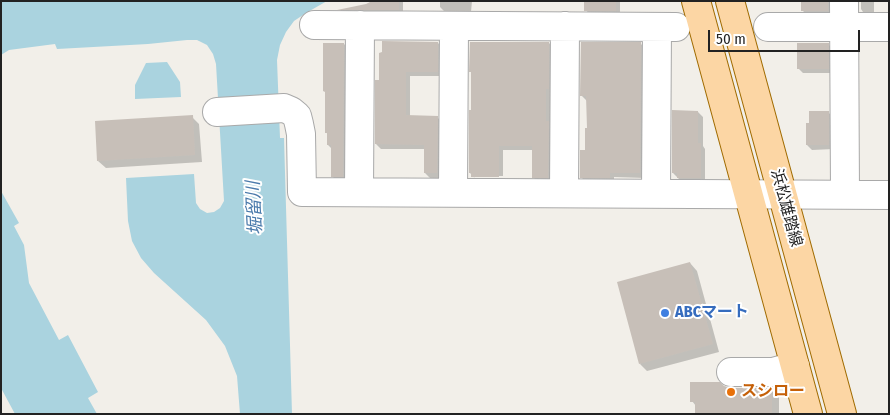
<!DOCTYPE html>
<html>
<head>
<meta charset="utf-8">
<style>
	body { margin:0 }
	#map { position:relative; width:890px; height:415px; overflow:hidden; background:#f2efe9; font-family:"Fira Sans Condensed",sans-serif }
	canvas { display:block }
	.frame { position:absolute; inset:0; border:2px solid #222; pointer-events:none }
	.scale { position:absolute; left:708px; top:30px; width:152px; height:22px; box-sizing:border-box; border:2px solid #222; border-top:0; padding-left:6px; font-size:15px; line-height:18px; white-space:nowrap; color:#222; -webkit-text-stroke:4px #fff; paint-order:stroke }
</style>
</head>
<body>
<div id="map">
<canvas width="890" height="415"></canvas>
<div class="frame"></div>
<div class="scale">50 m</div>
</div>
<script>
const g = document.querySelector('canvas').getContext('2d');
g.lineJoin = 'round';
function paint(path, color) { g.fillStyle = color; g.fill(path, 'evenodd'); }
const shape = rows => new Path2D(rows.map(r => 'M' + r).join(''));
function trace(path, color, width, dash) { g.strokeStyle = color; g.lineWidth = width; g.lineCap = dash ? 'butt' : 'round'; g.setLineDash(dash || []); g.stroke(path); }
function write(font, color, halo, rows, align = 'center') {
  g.font = font + ' "Fira Sans Condensed","Noto Sans JP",sans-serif'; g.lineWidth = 4; g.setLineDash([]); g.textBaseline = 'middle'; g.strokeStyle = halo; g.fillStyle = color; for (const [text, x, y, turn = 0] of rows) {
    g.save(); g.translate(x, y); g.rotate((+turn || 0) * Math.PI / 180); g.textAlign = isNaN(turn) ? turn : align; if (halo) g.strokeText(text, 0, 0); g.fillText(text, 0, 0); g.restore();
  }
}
const water = shape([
	[1,1,327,1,306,13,294,21,286,32,280,45,277,60,280,138,284,138,292,414,240,414,237,376,225,346,206,320,154,273,141,258,132,241,128,221,126,178,194,174,196,203,200,209,207,213,214,212,220,208,224,201,216,64,213,54,207,45,197,40,187,40,148,44,57,49,55,44,9,50,1,55],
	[167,62,180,82,181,97,135,99,135,85,146,63],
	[1,191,19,223,14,226,24,245,29,283,59,340,68,335,98,392,88,398,97,414,15,414,1,388]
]);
const shadow = shape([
	[375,1,403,1,403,14,344,14,340,10,367,5],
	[440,1,472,1,471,12,445,12,440,7],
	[586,1,620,1,620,15,590,15,586,10],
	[803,1,833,1,832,15,807,15,803,11],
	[861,1,874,1,874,12,863,12,861,9],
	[438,43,443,48,443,76,410,76,410,117,437,117,442,122,442,178,430,178,425,173,425,149,381,149,376,144,380,81],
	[549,43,554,48,554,93,551,93,553,182,538,182,533,177,533,150,503,150,503,176,473,176,470,173],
	[344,44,349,49,348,181,337,181,332,176,332,149,328,145,328,135,326,132],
	[641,44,646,49,645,178,614,177,614,182,586,182,581,177,586,151,588,129,587,101,581,95],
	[828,44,833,49,833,73,803,73,798,68],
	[698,112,703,117,703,146,705,149,705,183,683,183,673,173],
	[828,112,833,117,834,149,812,150,807,145],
	[192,117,199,124,202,162,106,168,98,161],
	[473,176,475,179,503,179,503,182,478,182],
	[690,263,697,271,719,352,647,371,640,364],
	[723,387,731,389,771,389,779,396,779,414,696,414,696,406,692,401]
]);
const building = shape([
	[372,1,399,1,399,10,337,10,366,4],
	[584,1,616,1,616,11,584,11],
	[801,2,828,2,828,11,801,11],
	[382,41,438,42,438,72,406,72,406,115,438,116,437,173,424,173,424,145,375,144,375,80,379,80,379,53,382,52],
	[470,42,549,42,549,89,546,89,546,121,549,121,548,178,532,178,532,146,499,146,499,177,471,177,471,173,469,173,469,110,471,110,471,72,469,72],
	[581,42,641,42,640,173,610,173,610,178,580,178,580,150,585,150,585,128,587,128,586,96,580,96],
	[323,43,344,43,343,177,331,177,331,145,327,145,327,133,325,133,325,92,323,91],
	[797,43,829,43,829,69,797,69],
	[672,110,698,111,698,143,701,143,701,178,677,178,677,173,672,173],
	[809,111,829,111,829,145,806,145,806,123,809,123],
	[193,115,195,155,97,161,95,121],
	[690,262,713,344,639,364,617,282],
	[690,382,720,382,724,386,731,388,772,388,772,414,695,414,695,402,690,402]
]);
const minor = shape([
	[844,1,845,194],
	[314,25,676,27],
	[768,27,889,27],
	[217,112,284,108,291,111,297,116,299,124,301,134,302,192,889,195],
	[359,192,360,25],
	[453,192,454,26],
	[564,193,565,26],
	[656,193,657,27],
	[731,372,773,372,795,366]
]);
const major = shape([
	[696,1,808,414],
	[730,1,842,414]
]);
const markers = [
	[665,313,5,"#3f7fe0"],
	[731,392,5,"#e8710a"]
];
const streetNames = [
	["浜松雄踏線",786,208,75]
];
const shopNames = [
	["ABCマート",675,313]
];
const foodNames = [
	["スシロー",741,392]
];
const waterNames = [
	["堀留川",255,208,-93]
];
paint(water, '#aad3df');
paint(shadow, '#0003');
paint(building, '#c7bfb8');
trace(minor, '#a9a9a9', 30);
trace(major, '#a06b00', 30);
trace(minor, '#fff', 28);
trace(major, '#fcd6a4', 28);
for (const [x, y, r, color] of markers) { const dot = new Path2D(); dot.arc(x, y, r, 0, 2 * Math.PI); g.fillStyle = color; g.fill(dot); trace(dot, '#fff', 2); }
write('16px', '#222', '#fff', streetNames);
write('bold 16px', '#366cbe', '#fff', shopNames, 'left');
write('bold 16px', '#c56008', '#fff', foodNames, 'left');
write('italic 18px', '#4a7aab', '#fff', waterNames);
</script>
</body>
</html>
